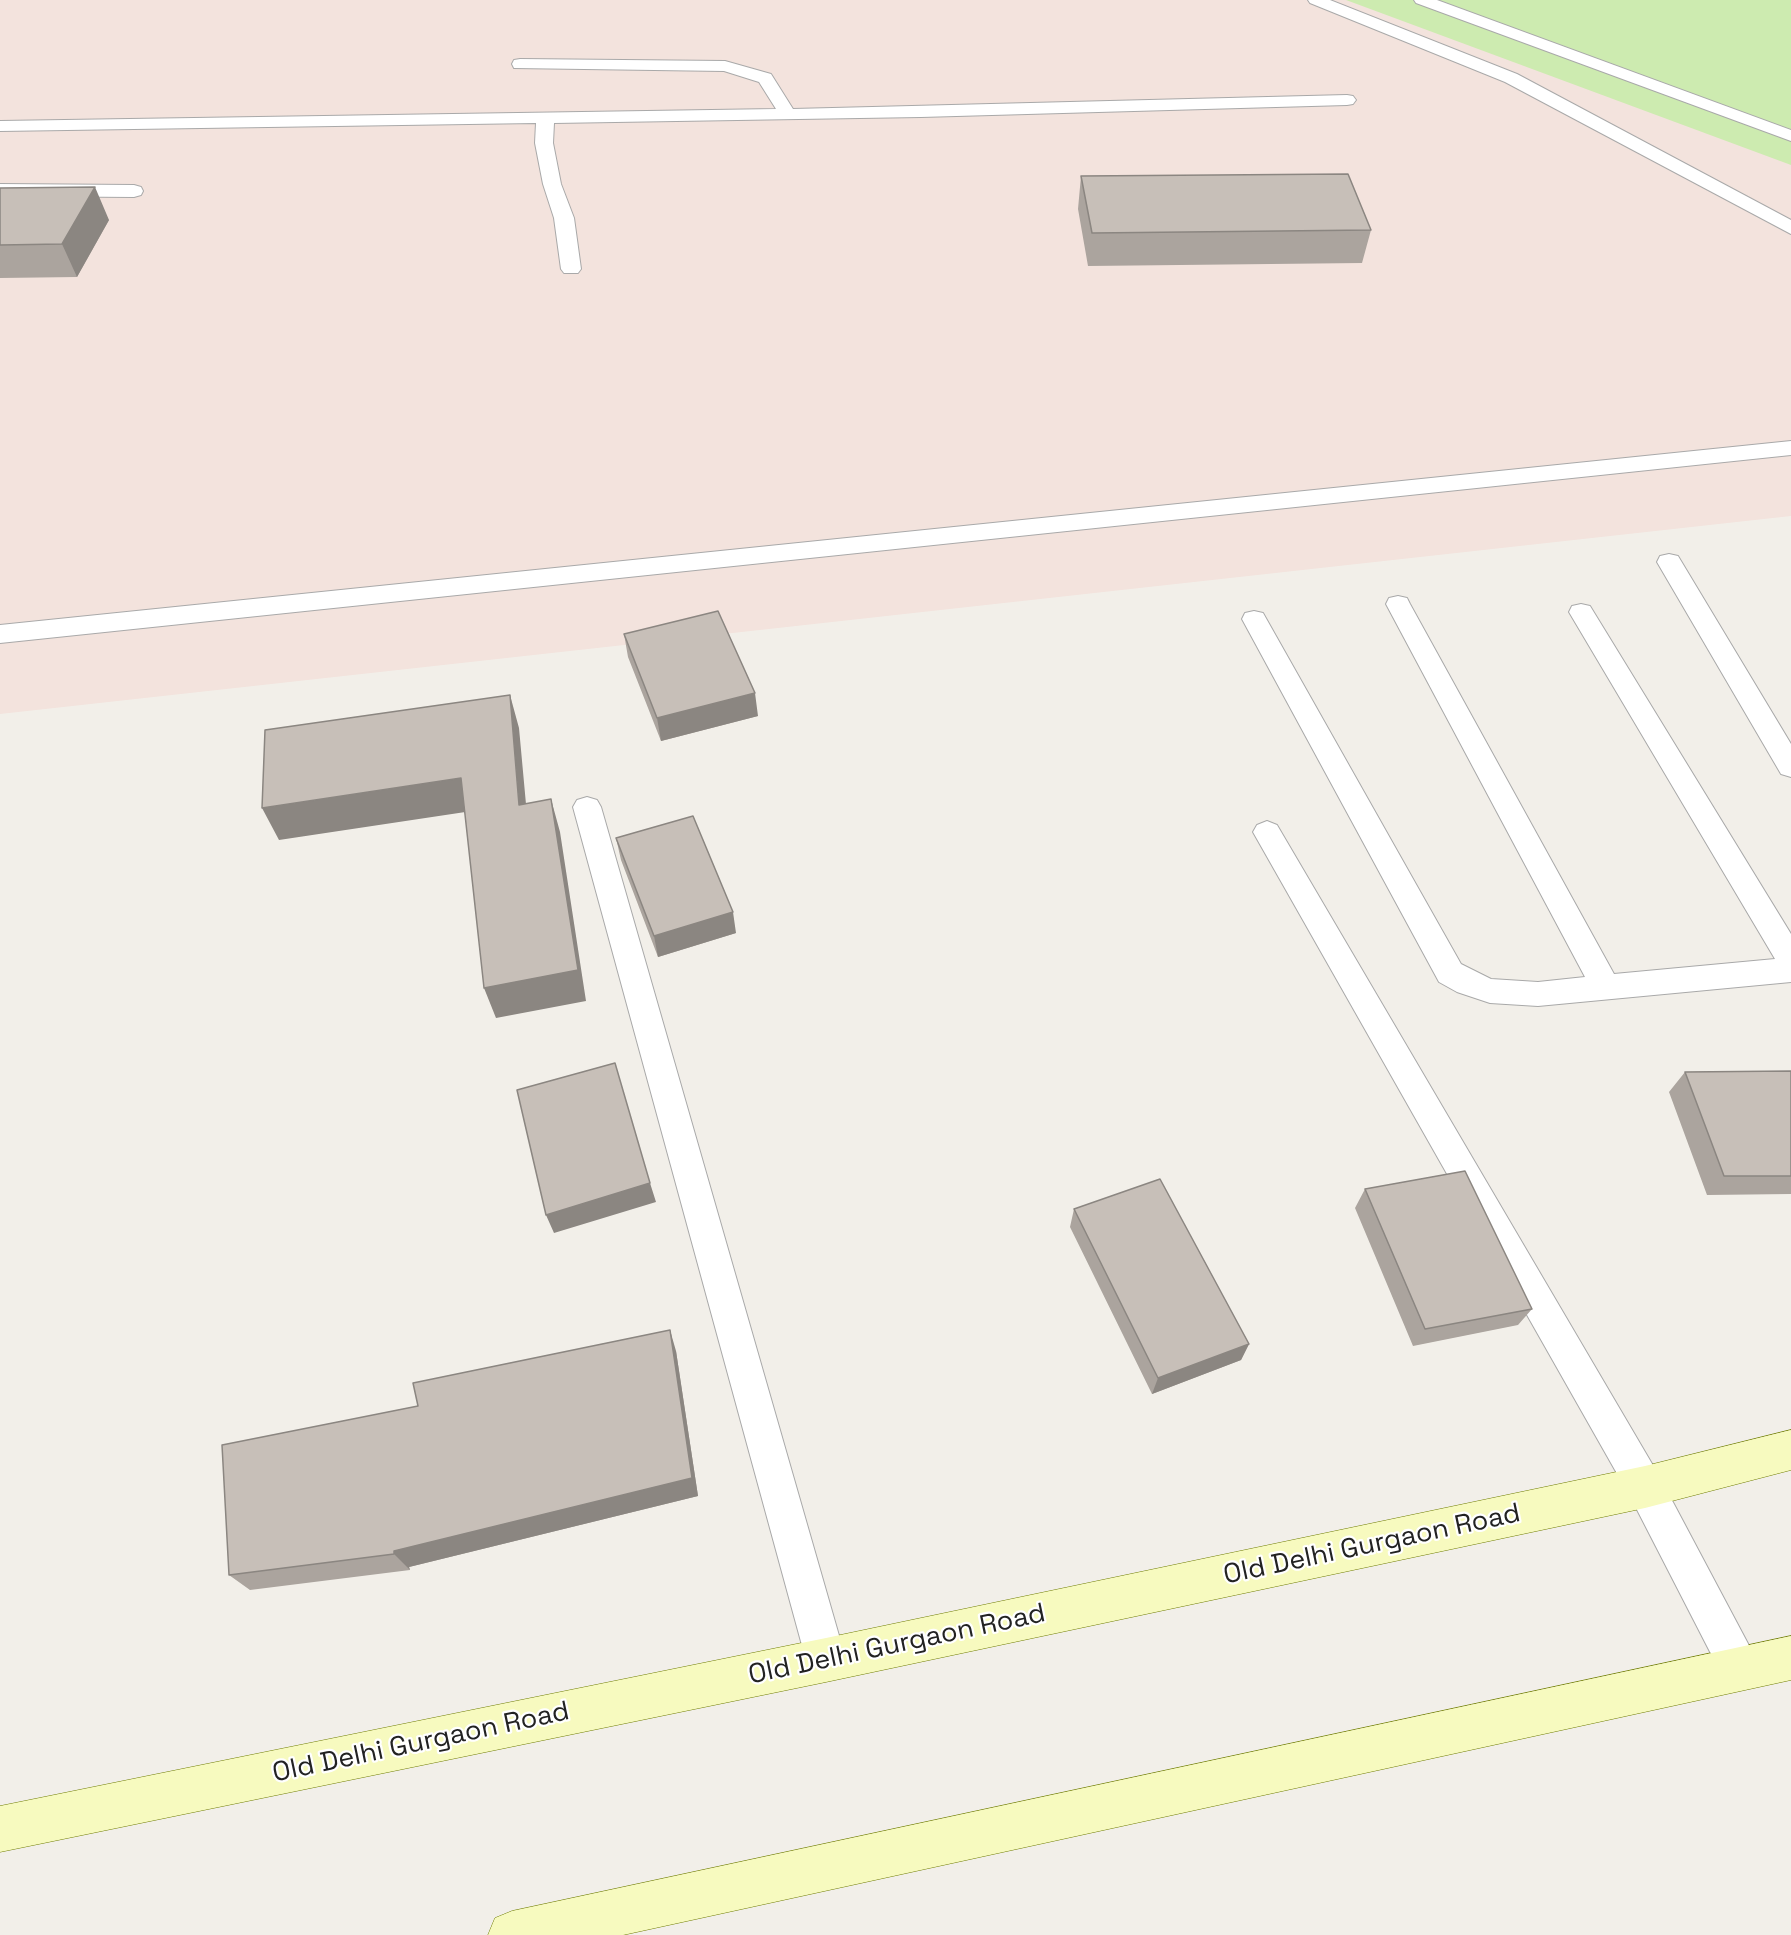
<!DOCTYPE html>
<html>
<head>
<meta charset="utf-8">
<style>
	body { margin:0 }
	canvas { display:block; background:#f2efe9 }
</style>
</head>
<body>
<canvas width="1791" height="1935"></canvas>
<script>
const c = document.querySelector('canvas').getContext('2d');
c.lineJoin = 'round';
function fillPath(path, color) { c.fillStyle = color; c.fill(path, 'evenodd'); }
function trace(path, color, width, dash) { c.strokeStyle = color; c.lineWidth = width; c.lineCap = dash ? 'butt' : 'round'; c.setLineDash(dash || []); c.stroke(path); }
function label(font, color, halo, rows, align = 'center') {
  c.font = font + ' "Space Grotesk",sans-serif'; c.lineWidth = 4.5; c.setLineDash([]); c.textBaseline = 'middle'; c.strokeStyle = halo; c.fillStyle = color; for (const [text, x, y, turn = 0] of rows) {
    c.save(); c.translate(x, y); c.rotate((+turn || 0) * Math.PI / 180); c.textAlign = isNaN(turn) ? turn : align; if (halo) c.strokeText(text, 0, 0); c.fillText(text, 0, 0); c.restore();
  }
}
fillPath(new Path2D(`
	M0 0H1791V516L0 714Z`), '#f3e3dd');
fillPath(new Path2D(`
	M1346 0H1791V165Z`), '#cdebb0');
const lane = new Path2D(`
	M1308 0H1330L1517 74 1791 220V234L1505 82 1310 3Z
	M1414 0H1437L1791 130V141L1416 3Z
	M520 59 725 61 771 74 793 109 1347 95 1353 96 1356 100 1353 104 1347 105 921 117 554 123 553 143 561 184 574 218 581 269 578 273H564L561 269 554 218 543 184 535 143 536 123 0 131V121L776 109 759 82 724 71 514 68 512 64 514 60Z
	M0 184 134 185 141 187 143 191 141 195 134 197 0 196Z
	M1791 441V455L0 643V625Z
	M1669 554 1678 556 1791 744V777L1781 774 1657 562 1660 556Z
	M1398 596 1407 598 1410 604 1614 974 1775 959 1569 612 1572 606 1581 604 1590 606 1791 934V982L1538 1006 1490 1003 1457 992 1439 982 1242 619 1245 613 1254 611 1263 613 1461 964 1491 979 1538 982 1585 977 1386 604 1389 598Z
	M587 797 597 800 601 807 846 1660 840 1674 826 1680 812 1674 806 1660 573 807 577 800Z
	M1267 821 1277 825 1658 1474 1754 1655 1760 1669 1754 1683 1740 1689 1726 1683 1632 1500 1253 832 1257 825Z`);
const secondary = new Path2D(`
	M1791 1430V1470L1645 1508 826 1682 0 1852V1806L826 1638 1645 1466Z
	M1791 1636V1680L623 1935H488L495 1918 512 1911Z`);
trace(lane, '#a9a9a9', 2);
trace(secondary, '#707d05', 1);
fillPath(lane, '#fff');
fillPath(secondary, '#f7fabf');
fillPath(new Path2D(`
	M1081 176 1371 230 1362 263 1088 266 1078 209Z
	M0 188 109 220 77 277 0 278Z
	M624 634 758 716 661 741 628 657Z
	M616 838 736 933 658 957 621 860Z
	M1791 1071V1194L1707 1195 1669 1092 1685 1072Z
	M1365 1189 1532 1309 1518 1325 1413 1346 1355 1208Z
	M1074 1209 1249 1344 1241 1360 1152 1394 1070 1227Z
	M676 1351 698 1496 409 1567 410 1570 250 1590 229 1575 418 1406Z`), '#aba49e');
fillPath(new Path2D(`
	M95 187 109 220 77 277 62 244Z
	M755 693 758 716 661 741 657 718Z
	M510 695 519 728 529 837 519 805Z
	M461 778 472 811 279 840 262 808Z
	M551 799 560 832 586 1001 496 1018 484 988Z
	M733 912 736 933 658 957 654 936Z
	M650 1183 656 1202 554 1233 546 1215Z
	M670 1330 676 1351 698 1496 409 1567 410 1570 394 1554V1551Z
	M1249 1344 1241 1360 1152 1394 1158 1378Z`), '#8b8681');
const building = new Path2D(`
	M1348 174 1371 230 1092 233 1081 176Z
	M95 187 62 244 0 245V188Z
	M718 611 755 693 657 718 624 634Z
	M510 695 519 805 551 799 578 970 484 988 461 778 262 808 265 730Z
	M693 816 733 912 654 936 616 838Z
	M615 1063 650 1183 546 1215 517 1090Z
	M1791 1071V1176H1724L1685 1072Z
	M1465 1171 1532 1309 1425 1329 1365 1189Z
	M1160 1179 1249 1344 1158 1378 1074 1209Z
	M670 1330 692 1478 394 1551V1554L229 1575 222 1445 418 1406 413 1383Z`);
fillPath(building, '#c7bfb8');
trace(building, '#8b8681', 1.5);
label('27px', '#222', '#fff', [
	["Old Delhi Gurgaon Road",1372,1545,-12],
	["Old Delhi Gurgaon Road",897,1645,-12],
	["Old Delhi Gurgaon Road",421,1743,-12]
]);
</script>
</body>
</html>
